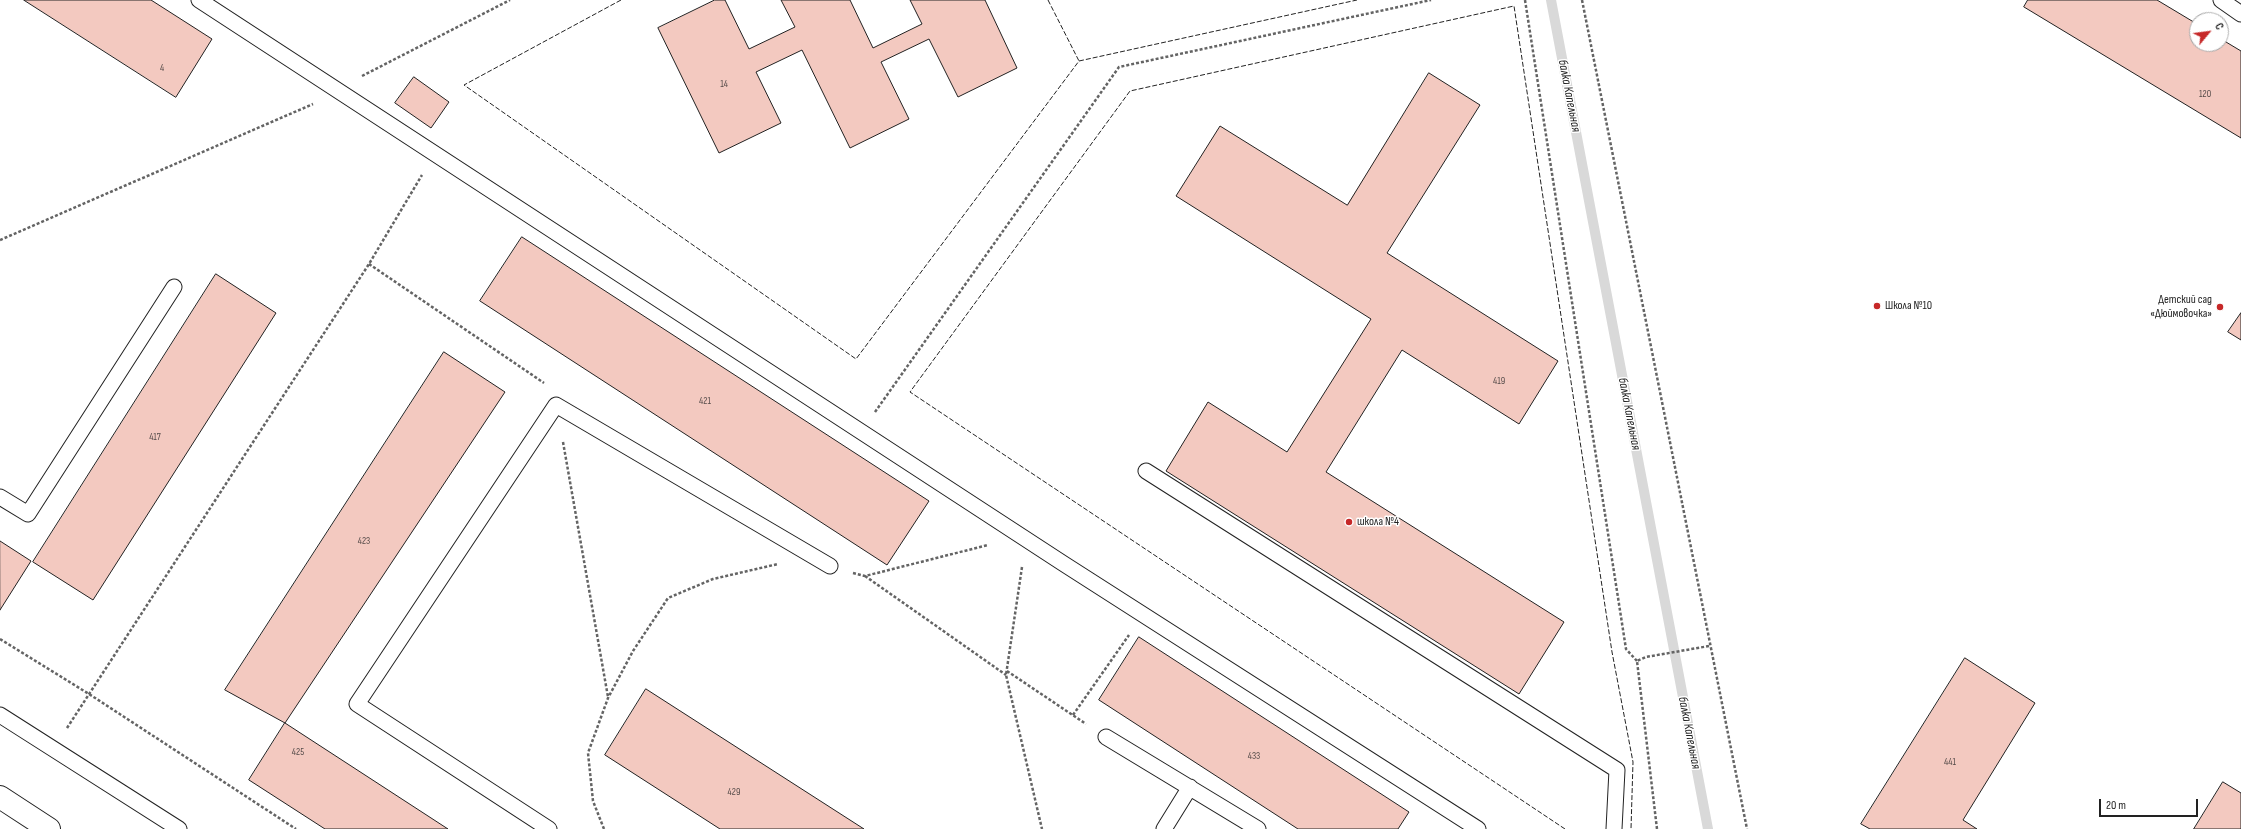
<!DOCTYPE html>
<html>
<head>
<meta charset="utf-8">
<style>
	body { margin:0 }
	#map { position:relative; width:2241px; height:829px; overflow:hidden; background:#fff; font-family:"Sofia Sans Condensed",sans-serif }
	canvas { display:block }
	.north { position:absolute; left:2189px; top:12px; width:40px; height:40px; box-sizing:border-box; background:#fff; border:1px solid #a7a7a7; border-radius:50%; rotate:61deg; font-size:11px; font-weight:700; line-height:16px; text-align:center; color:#222 }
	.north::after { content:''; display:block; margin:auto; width:14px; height:18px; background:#c62828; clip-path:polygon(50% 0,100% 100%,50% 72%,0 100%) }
	.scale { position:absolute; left:2099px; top:799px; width:99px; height:18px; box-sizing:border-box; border:2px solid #222; border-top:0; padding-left:5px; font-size:12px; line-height:14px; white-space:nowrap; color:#222; -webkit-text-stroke:3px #fff; paint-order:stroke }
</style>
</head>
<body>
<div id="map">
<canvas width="2241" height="829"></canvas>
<div class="north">С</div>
<div class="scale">20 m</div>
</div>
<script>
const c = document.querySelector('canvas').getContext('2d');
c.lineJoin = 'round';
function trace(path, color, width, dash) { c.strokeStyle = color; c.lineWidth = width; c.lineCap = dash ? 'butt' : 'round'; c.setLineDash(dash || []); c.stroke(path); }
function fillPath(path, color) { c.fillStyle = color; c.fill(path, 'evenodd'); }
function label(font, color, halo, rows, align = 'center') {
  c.font = font + ' "Sofia Sans Condensed",sans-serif'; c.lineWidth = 3; c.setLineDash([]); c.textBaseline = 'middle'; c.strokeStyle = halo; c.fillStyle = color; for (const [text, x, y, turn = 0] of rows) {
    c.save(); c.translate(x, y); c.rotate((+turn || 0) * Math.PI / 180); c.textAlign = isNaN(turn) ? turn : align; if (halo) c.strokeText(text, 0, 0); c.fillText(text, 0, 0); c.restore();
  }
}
trace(new Path2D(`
	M1551 0 1708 829`), '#d9d9d9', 10);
const building = new Path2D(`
	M24 0H151L212 39 176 97Z
	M715 0H725L749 49 795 27 781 0H850L873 48 922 24 910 0H985L1017 68 958 97 929 39 881 62 909 119 850 148 802 50 756 72 781 123 719 153 658 28Z
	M2028 0H2157L2197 24V44H2221V39L2241 51V138L2024 7Z
	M1429 73 1480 105 1387 253 1558 361 1519 424 1402 350 1326 472 1564 622 1519 694 1166 471 1208 402 1287 452 1371 319 1176 196 1220 126 1347 205Z
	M414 77 449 102 431 128 395 103Z
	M522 237 929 501 887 565 480 301Z
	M216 274 276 313 93 600 33 562Z
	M2241 313V340L2228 332Z
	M444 352 505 392 285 723 225 690Z
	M0 541 31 561 0 610Z
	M1139 637 1409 812 1398 829H1298L1099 700Z
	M1965 658 2035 703 1963 820 1977 829H1870L1861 824Z
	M646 689 864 829H720L605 755Z
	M285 723 448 829H325L249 780Z
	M2223 782 2241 793V829H2194Z`);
fillPath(building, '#f3c9c0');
trace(building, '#222', 1);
const lane = new Path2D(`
	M199 0 1064 564 1478 829
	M2221 0 2241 14
	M1146 471 1617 770 1614 829
	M0 497 28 514 174 287
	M0 715 179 829
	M1106 737 1258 829
	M549 829 357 704 556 405 830 566
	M1164 829 1190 787`);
const secondary = new Path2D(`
	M0 797 49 829`);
trace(lane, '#222', 17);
trace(secondary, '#222', 24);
trace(new Path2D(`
	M1525 0 1626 649 1637 661
	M1582 0 1747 829
	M362 76 510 0
	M0 240 313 104
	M369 264 544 383
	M875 412 1119 67 1431 0
	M563 442 608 697
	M1022 567 1006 675 1042 829
	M853 573 865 576 988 545
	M865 576 1006 675
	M0 639 89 694 296 829
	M1007 671 1086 724
	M1073 715 1129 635
	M67 728 369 264 422 175
	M604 829 593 801 588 753 608 698 633 651 668 598 713 579 778 564
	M1657 829 1637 661 1646 657 1709 646`), '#646464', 2.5, [3, 2]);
trace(lane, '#fff', 15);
trace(secondary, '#fff', 22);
trace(new Path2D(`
	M621 0 464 85 856 359 1079 61 1357 0
	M1048 0 1079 61
	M1565 829 910 392 1130 91 1514 6 1612 652 1633 762 1631 829`), '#222', 1, [5, 2]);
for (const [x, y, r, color] of [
	[1877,306,4,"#c62828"],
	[2220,307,4,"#c62828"],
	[1349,522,4,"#c62828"]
]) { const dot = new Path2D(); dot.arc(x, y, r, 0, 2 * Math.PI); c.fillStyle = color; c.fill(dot); trace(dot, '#fff', 1.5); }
label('10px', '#564c4a', null, [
	["4",162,68],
	["14",724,84],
	["120",2205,94],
	["419",1499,381],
	["421",705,401],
	["417",155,437],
	["423",364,541],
	["425",298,752],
	["433",1254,756],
	["441",1950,762],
	["429",734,792]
]);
label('12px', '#222', '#fff', [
	["Детский сад",2212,300,"right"],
	["«Дюймовочка»",2212,314,"right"],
	["Школа №10",1885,306],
	["школа №4",1357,522]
], 'left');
label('italic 13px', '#222', '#fff', [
	["балка Капельная",1569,96,79],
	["балка Капельная",1629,414,79],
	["балка Капельная",1689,733,79]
]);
</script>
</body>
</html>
